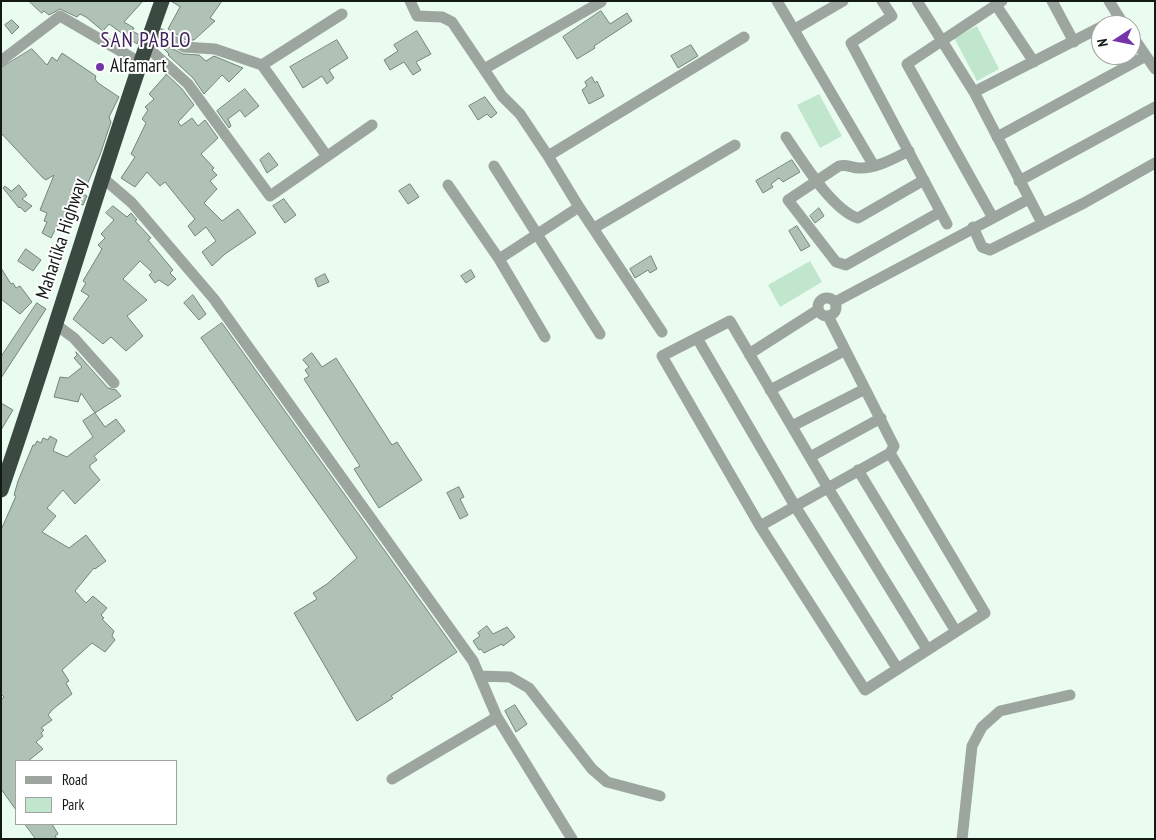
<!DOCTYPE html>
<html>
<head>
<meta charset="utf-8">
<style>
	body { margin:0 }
	#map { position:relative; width:1156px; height:840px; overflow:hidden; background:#e9fcef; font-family:"PT Sans Narrow",sans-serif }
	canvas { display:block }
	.frame { position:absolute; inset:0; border:2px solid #131915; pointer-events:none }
	.legend { position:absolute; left:15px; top:760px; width:162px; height:65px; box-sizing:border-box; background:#fff; border:1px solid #a1a3a1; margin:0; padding:6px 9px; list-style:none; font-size:15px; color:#131915 }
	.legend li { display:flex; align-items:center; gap:10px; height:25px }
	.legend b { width:25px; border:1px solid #a1a3a1 }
	.north { position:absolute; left:1091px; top:15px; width:50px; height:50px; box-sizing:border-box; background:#fff; border:1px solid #a1a3a1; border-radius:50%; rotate:259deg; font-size:14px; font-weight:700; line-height:20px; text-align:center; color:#131915 }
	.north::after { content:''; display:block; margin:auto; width:18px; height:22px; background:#7535a9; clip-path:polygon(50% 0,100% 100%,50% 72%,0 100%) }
</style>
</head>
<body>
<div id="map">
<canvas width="1156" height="840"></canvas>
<div class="frame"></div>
<ul class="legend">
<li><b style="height:6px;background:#9da59f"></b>Road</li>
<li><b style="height:14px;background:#c0e7cd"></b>Park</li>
</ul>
<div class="north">N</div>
</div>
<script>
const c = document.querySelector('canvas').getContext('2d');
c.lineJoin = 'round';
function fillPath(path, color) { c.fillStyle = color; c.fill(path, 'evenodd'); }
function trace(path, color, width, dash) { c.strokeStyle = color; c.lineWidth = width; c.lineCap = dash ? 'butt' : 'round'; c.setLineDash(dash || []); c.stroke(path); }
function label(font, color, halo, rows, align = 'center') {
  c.font = font + ' "PT Sans Narrow",sans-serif'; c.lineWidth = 4; c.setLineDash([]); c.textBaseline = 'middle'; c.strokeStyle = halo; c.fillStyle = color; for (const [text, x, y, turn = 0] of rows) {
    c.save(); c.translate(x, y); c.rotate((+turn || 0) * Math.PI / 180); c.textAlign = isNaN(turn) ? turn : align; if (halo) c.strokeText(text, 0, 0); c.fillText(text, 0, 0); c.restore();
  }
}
fillPath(new Path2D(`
	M977 26 999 69 977 81 954 38Z
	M819 94 842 136 820 148 797 105Z
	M810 261 822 282 780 307 768 285Z`), '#c0e7cd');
const building = new Path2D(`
	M29 1H143L124 22 134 28 132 31 140 35 137 44 109 24 103 31 86 17 80 14 77 17 60 9 49 15 44 11 42 13Z
	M171 1H222L210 18 215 21 194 40H186L168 29 180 7Z
	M601 11 610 24 627 13 632 21 594 46 595 48 577 59 563 37Z
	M12 20 19 27 12 34 5 25Z
	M417 31 431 54 416 62 421 70 413 75 404 62 390 70 384 60 398 51 394 45Z
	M337 40 348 58 329 70 334 78 327 84 322 76 303 88 290 67Z
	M691 45 698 56 678 68 671 56Z
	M167 46 183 54 199 55 206 61 214 56 243 68 229 82 222 75 204 94 193 78 168 55 169 54 164 49Z
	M32 49 47 65 52 57 57 61 62 53 96 76 95 79 98 83 119 97 109 117 111 122 100 155 83 194 87 196 83 205 73 201 66 220 61 218 51 238 42 233 47 222 44 221 47 213 40 210 54 175 46 180 43 178 1 133V68Z
	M163 71 182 89 194 105 178 122 181 126 192 118 198 126 205 120 218 138 201 154 214 168 212 170 217 175 210 181 217 189 204 203 222 221 238 209 256 233 225 254 212 266 202 252 216 241 206 227 195 236 188 226 195 219 165 182 160 186 147 172 135 187 121 178 135 157 131 154 146 123 142 119 148 110 145 107 154 99 149 94 166 75Z
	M592 77 595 83 597 81 604 96 589 104 582 90 587 86 585 82Z
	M245 89 259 106 245 117 240 110 228 119 231 126 229 128 217 111Z
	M485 97 497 113 491 118 487 114 478 120 469 106Z
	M269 153 278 165 267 173 260 160Z
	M792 160 800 172 783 182 779 178 771 184 773 187 763 193 756 181Z
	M410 184 419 197 408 204 399 191Z
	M19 185 27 195 22 199 32 206 25 212 20 207 19 208 3 188 5 186 11 191Z
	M284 199 296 215 285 223 273 206Z
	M113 206 127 217 131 213 137 220 135 221 151 238 148 240 173 270 170 273 176 279 168 286 159 280 155 283 149 275 152 272 140 261 123 279 147 300 127 316 143 336 126 351 111 337 103 344 73 319 89 296 81 291 86 283 83 281 102 249 98 245 105 238 101 234 114 220 106 213Z
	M819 208 824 216 815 223 810 216Z
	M797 226 810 246 801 251 789 231Z
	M26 249 41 260 33 271 18 261Z
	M651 256 657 269 650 273 648 270 635 278 630 269Z
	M1 268 11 284 13 283 16 288 20 286 32 302 20 314 1 299Z
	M471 270 475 277 466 283 461 276Z
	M325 274 329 282 318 287 315 279Z
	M193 295 206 314 199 320 184 303Z
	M37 303 46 309 1 378V357Z
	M222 323 457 652 391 696 393 698 357 721 294 613 317 599 313 593 327 584 357 558 201 338Z
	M76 352 108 388 116 390 121 396 95 413 81 393 78 402 54 397 60 377 68 378 82 367 74 358 77 355Z
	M312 353 322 367 336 358 392 445 397 442 422 480 379 508 354 469 360 466 304 379 309 376 305 370 309 367 303 360Z
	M1 403 13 410 1 430Z
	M95 413 105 427 116 419 125 431 94 456 97 460 90 465V468L100 480 75 504 63 490 47 508 56 516 42 532 69 548 86 535 106 561 95 569 94 568 75 591 86 603 93 596 107 608 101 615 104 618 102 619 114 631 112 636 115 640 105 652 92 643 62 670 69 681 66 683 72 694 53 709 48 715 52 720 41 728 44 730 41 733 43 736 36 742 43 749 28 761H16V810L1 789V700L4 697 1 694V530L16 496 14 495 18 481 33 445H35L37 441 41 443 43 438 48 440 50 436 57 440 53 451 67 457 93 437 83 421Z
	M459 487 464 497 460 499 468 515 460 519 447 493Z
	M487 626 493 634 507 627 515 637 503 646 502 644 484 653 481 649 479 650 473 641 480 636 478 633Z
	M515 705 527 724 516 732 505 711Z
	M25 824H52L58 834 55 836 57 839H36Z`);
fillPath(building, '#b0c2b6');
trace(building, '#74857a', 1);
trace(new Path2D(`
	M410 1 417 16 442 17 452 22 502 96 520 114 548 156 579 207 662 332
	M777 1 874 166
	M882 1 892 16 851 43 947 224
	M917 1 974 92 1042 223
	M1052 1 1074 42
	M1109 1 1124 25
	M996 5 1034 62
	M152 29 184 47 215 49 262 65 326 155
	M795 29 843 1
	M1131 34 1155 69
	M146 46 188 84 270 196 372 125
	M1 61 60 16 141 63
	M262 65 342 14
	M484 69 601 2
	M974 92 1101 27
	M786 137C801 159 832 210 858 218L924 180
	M997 137 1146 56
	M909 151C894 158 876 169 859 168 851 168 848 164 839 166L788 200 836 262 846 265 940 212
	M548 156 744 37
	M494 166 600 334
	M103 178 132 203 214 299 473 661 497 717 392 779
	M1019 181 1155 107
	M448 185 499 259 545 337
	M993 218 907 64 1002 1
	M973 227 982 247 990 250 1084 203 1155 163
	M594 228 735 145
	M499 259 579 207
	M818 307a9 9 0 1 1 18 0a9 9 0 1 1-18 0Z
	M835 302 1029 199
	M55 324 74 338 114 383
	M697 338 795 506 897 668
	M749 354 818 310
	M770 390 844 351
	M792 426 865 389
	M890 453 985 613 865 690 760 526 662 356 730 321 828 488 927 649
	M810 457 881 418
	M858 470 955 630
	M760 526 890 453 894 446 828 316
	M480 676 510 677 529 688 592 769 607 782 660 796
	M497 717 572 839
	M962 839 972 746 982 727 1000 711 1070 695`), '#9da59f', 11);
trace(new Path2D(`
	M1 490C57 328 104 163 162 1`), '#3b4a40', 15);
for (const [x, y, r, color] of [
	[100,67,5,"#7535a9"]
]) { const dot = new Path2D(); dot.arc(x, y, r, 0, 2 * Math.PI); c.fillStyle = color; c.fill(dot); trace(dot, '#fff', 2); }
label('19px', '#131915', '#fff', [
	["Alfamart",110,67]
], 'left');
label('19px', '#131915', '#fff', [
	["Maharlika Highway",62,239,-72]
]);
c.letterSpacing = '1px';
label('21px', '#40225b', '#fff', [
	["SAN PABLO",146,41]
]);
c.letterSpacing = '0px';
</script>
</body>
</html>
